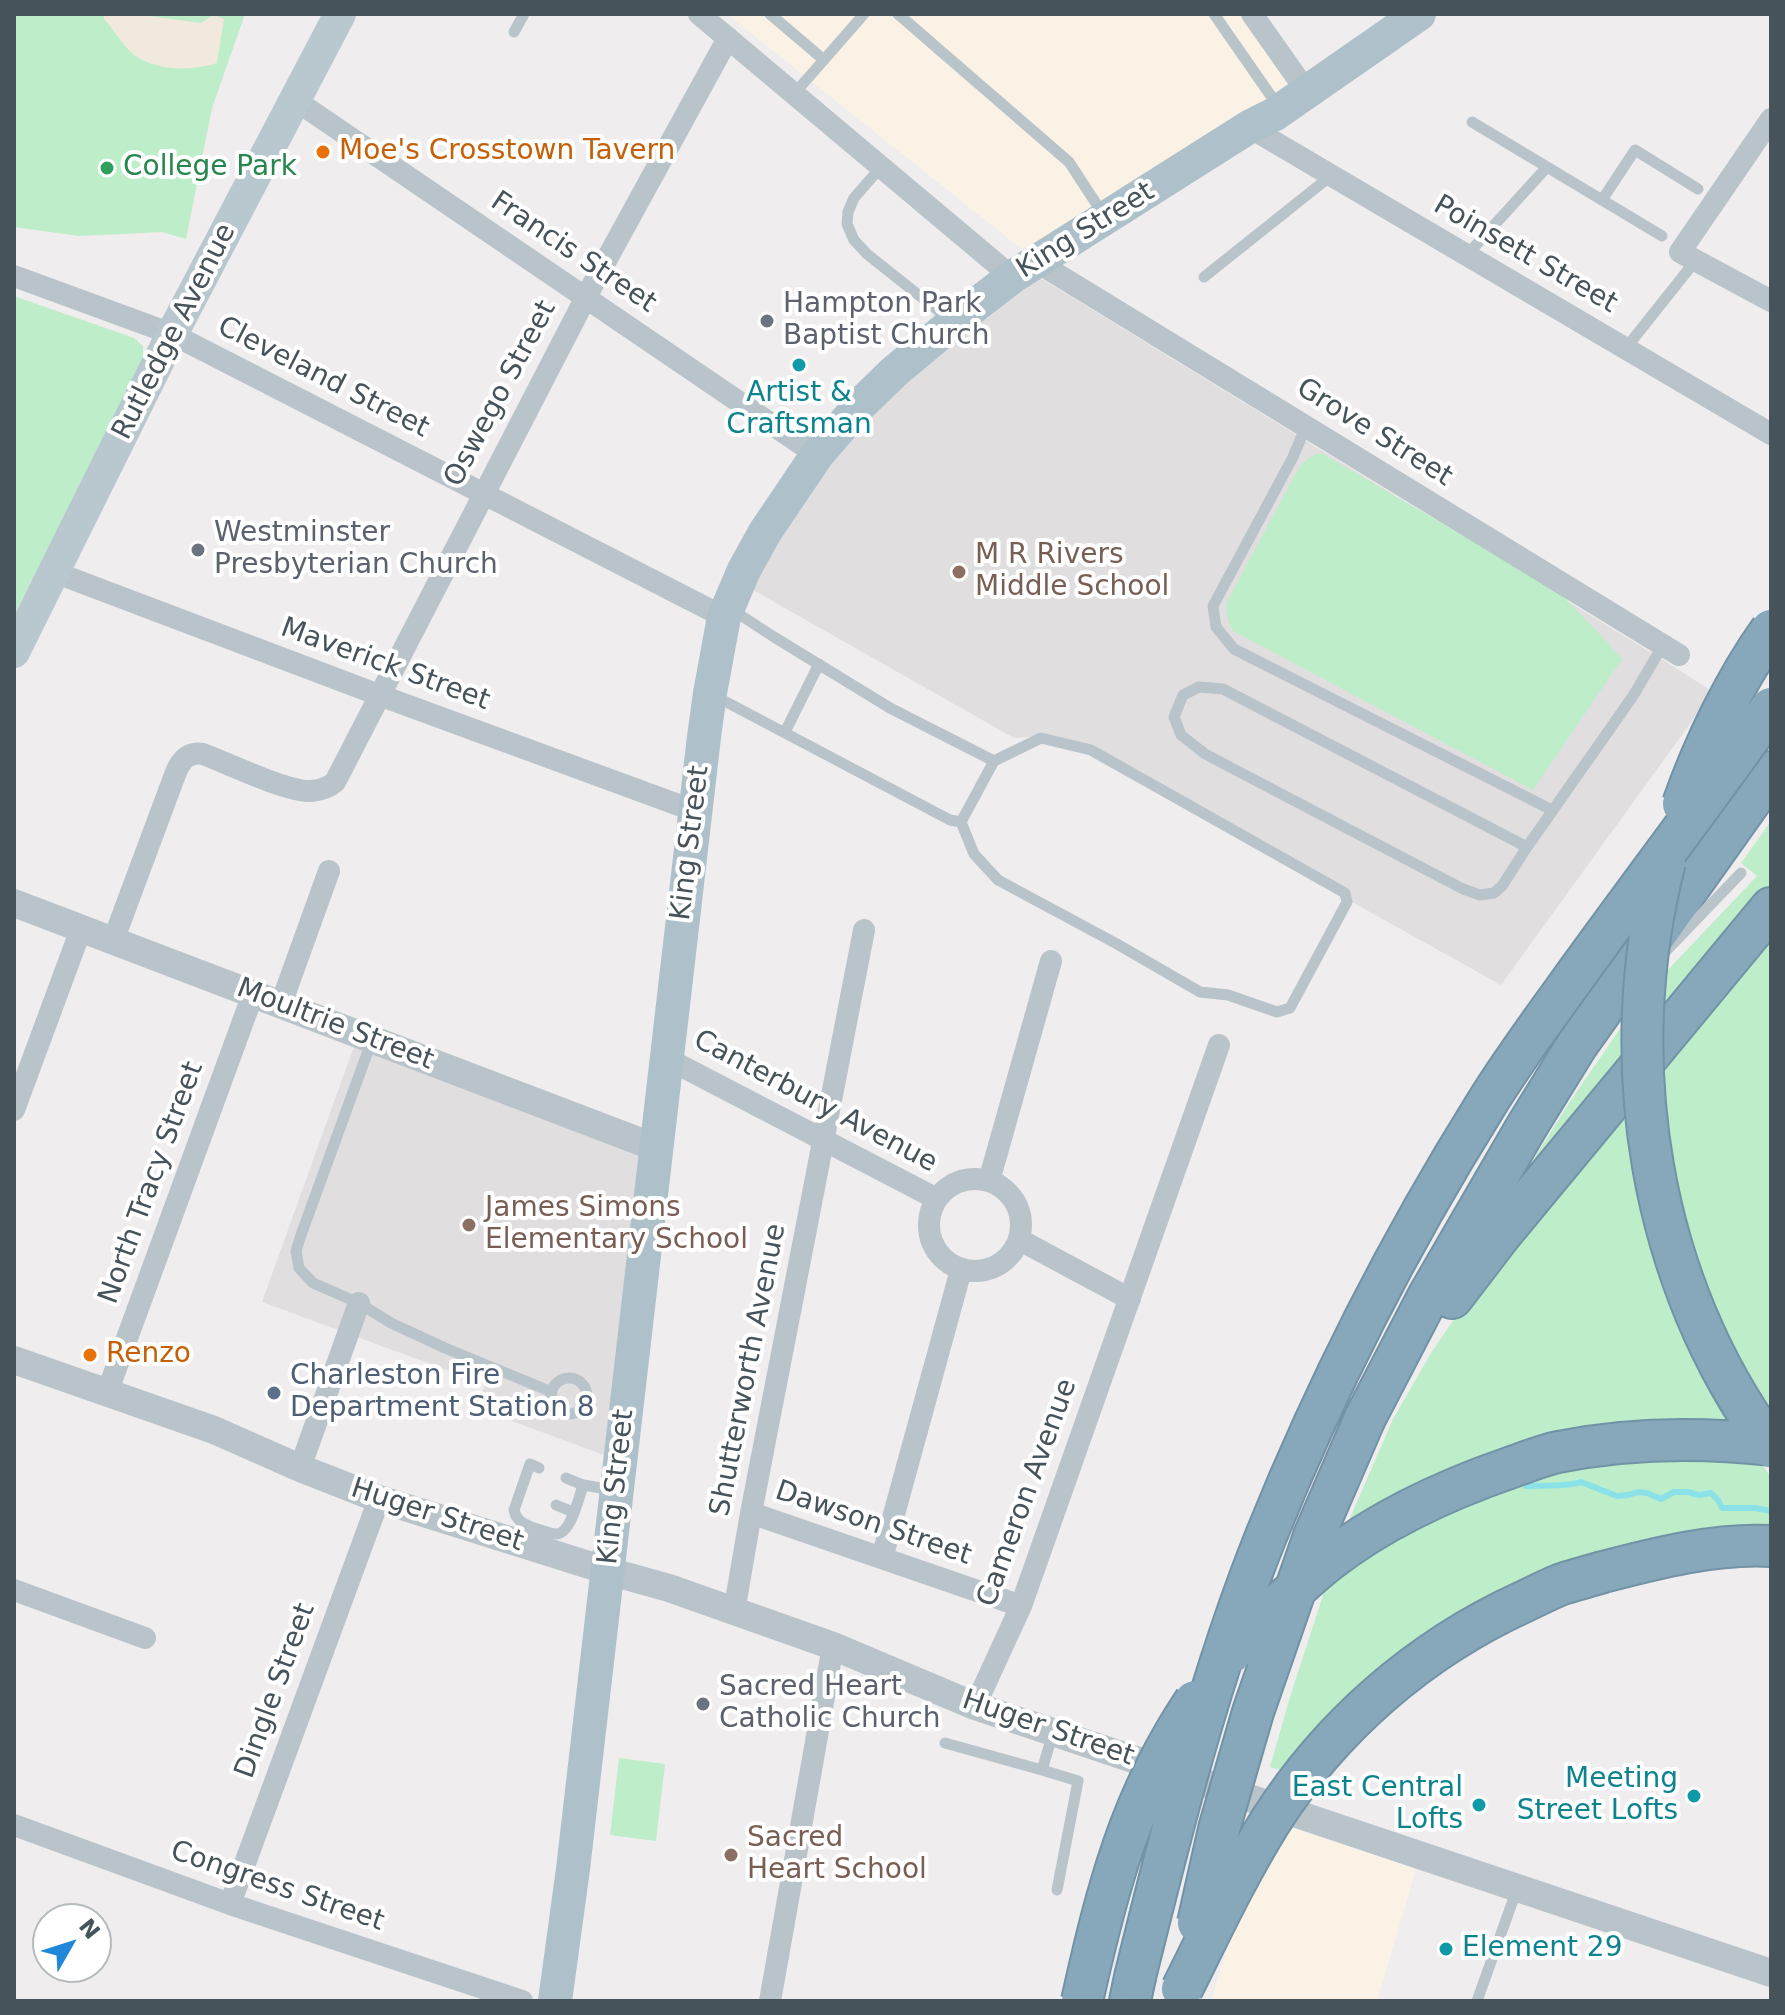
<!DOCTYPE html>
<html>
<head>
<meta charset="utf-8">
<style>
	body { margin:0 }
	#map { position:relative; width:1785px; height:2015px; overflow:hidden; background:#f0edee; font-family:"DejaVu Sans",sans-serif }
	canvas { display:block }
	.frame { position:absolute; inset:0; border:16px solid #46535a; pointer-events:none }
	.north { position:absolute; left:32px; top:1903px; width:80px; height:80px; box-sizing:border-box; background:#fff; border:2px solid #b5babd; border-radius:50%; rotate:51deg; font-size:22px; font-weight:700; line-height:32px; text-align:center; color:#46535a }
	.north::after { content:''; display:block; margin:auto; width:28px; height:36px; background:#2088d8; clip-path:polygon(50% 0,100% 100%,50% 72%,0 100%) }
</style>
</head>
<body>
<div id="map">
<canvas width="1785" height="2015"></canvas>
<div class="frame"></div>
<div class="north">N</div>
</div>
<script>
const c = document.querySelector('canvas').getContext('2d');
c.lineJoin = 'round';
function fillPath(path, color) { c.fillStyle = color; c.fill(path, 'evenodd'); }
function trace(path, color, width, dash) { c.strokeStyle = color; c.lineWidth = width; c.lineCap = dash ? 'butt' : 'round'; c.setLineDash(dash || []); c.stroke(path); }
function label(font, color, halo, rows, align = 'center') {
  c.font = font + ' "DejaVu Sans",sans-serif'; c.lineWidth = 8; c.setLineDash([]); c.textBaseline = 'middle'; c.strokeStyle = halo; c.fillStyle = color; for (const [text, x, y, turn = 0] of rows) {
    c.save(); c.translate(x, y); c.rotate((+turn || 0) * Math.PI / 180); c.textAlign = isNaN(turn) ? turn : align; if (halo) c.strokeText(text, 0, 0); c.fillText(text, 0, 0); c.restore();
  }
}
fillPath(new Path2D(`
	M727 14H1240L1288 84 1253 108 1026 249 1019 247Z
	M1288 1826 1416 1869 1377 2001H1211L1229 1943 1239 1918Z`), '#fbf2e6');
fillPath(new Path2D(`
	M1039 277 1665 661 1713 692 1501 985 1052 735 1014 738 746 586 819 471 896 388Z
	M357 1038 657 1148 620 1461 477 1408 485 1384 262 1302Z`), '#e1dedf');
fillPath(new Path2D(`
	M14 14H245L212 108 186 239 162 232 79 236 14 227Z
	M14 296 134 338 143 346V362L14 615Z
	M1321 453 1557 590 1596 630 1622 659 1533 790 1233 631C1227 621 1226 613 1227 602L1297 471C1304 462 1309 455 1321 453Z
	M1771 821V886L1660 1020 1662 976 1757 876 1741 863Z
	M1771 931V1416L1735 1354 1705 1288 1676 1194 1660 1064Z
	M1624 1023V1063L1518 1184 1571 1100Z
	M1627 1103 1734 1423 1711 1420 1667 1421 1347 1525 1393 1419 1431 1353 1469 1297Z
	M1643 1459 1759 1461 1771 1477V1529L1634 1544 1279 1774 1280 1770 1270 1767 1290 1697 1326 1586 1346 1570 1413 1528 1502 1489 1559 1472Z
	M619 1758 665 1764 656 1841 610 1835Z`), '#bdedc9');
fillPath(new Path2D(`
	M103 14H147L149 16 201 23 213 15 224 19 217 63C193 71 159 71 137 57 126 50 113 29 104 19Z`), '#f1e9de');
trace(new Path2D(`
	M1526 1486C1541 1485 1569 1487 1581 1482L1617 1496 1628 1495 1638 1492 1647 1493 1661 1499 1674 1492H1688L1699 1495 1711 1493 1718 1500 1722 1508H1755L1771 1511`), '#8be1e8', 6);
const motorway = new Path2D(`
	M1452 1298 1501 1234 1771 908
	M1365 1418 1429 1295 1527 1126 1577 1045 1771 772
	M1603 1572C1657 1558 1715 1543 1771 1546
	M1130 2001 1135 1977`);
trace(motorway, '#7292a6', 44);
trace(new Path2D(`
	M770 14 824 60
	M898 14 1069 162 1103 214
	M1214 14 1280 109
	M514 32 524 14
	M794 94 864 14
	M1472 122 1547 167
	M881 167 854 198 848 212 847 224 854 240 867 254 950 320
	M1602 200 1662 236
	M1467 255 1547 167 1602 200 1635 150 1698 189
	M1204 277 1332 175
	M1626 348 1696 260
	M1306 426 1293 457 1213 606 1216 627 1234 649 1552 810
	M731 609 774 637 890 708 994 761
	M713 695 950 820 961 822 994 761 1041 738 1091 750 1345 893 1347 902 1290 1008 1277 1012 1228 995 1200 992 1117 944 998 880 974 854 961 822
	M785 732 819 664
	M1527 847 1223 689 1199 687 1183 695 1174 717 1181 735 1205 754 1463 889 1480 895 1494 893 1502 886 1527 847 1633 696 1663 645
	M1665 952 1741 873
	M372 1040 301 1235 296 1251 299 1268 313 1283 359 1303 391 1323 445 1348 552 1392
	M551 1396a18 18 0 1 1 36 0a18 18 0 1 1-36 0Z
	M539 1468 530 1464 514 1510C516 1520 522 1523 531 1527 539 1529 549 1534 556 1534 571 1534 579 1497 583 1485L613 1490
	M566 1478 583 1485
	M556 1505 573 1512
	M945 1743 1042 1770 1053 1733
	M1042 1770 1078 1781 1057 1890
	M1477 2001 1517 1889`), '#b9c4ca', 11);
trace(new Path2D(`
	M699 14 1012 277
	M1252 14 1307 92
	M295 100 817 455
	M1771 119 1680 252 1771 301
	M1249 127 1771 434
	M1037 262 1679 655
	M14 276 172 334 724 617
	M54 572 379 695 695 811
	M113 941 176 772C181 760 189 751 203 754 227 763 289 793 312 791 321 790 328 788 335 782L586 297 728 38
	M281 1004 329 871
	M666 1058 937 1199
	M14 1110 81 929
	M929 1225a46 46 0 1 1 92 0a46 46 0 1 1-92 0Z
	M989 1181 1051 961
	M1020 1240 1130 1299
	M107 1393 253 994
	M300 1468 359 1303
	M751 1513 1021 1606
	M882 1558 961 1270
	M14 1590 145 1638
	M734 1612 751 1513 864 930
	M975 1706 1021 1606 1219 1045
	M14 1825 230 1904 522 2001
	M230 1904 379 1499
	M770 2001 833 1646`), '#b9c4ca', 22);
trace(new Path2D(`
	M14 903 657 1148
	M14 1360 214 1430 300 1468 379 1499 608 1571 669 1588 833 1646 975 1706 1771 1973`), '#b9c4ca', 28);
trace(new Path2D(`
	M14 652 172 334 340 14`), '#b9c7cf', 32);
trace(new Path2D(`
	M555 2001 573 1869 704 737 710 693 724 617 744 570 765 532 817 455 860 405 894 372 955 321 1012 277 1249 127 1275 114 1419 14`), '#aec1cb', 34);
trace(motorway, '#87a7bb', 40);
const motorwayBridge = new Path2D(`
	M1683 804C1703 747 1735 680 1771 630
	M1665 862C1614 1059 1649 1282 1771 1447
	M1231 1653C1243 1637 1259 1624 1273 1610 1291 1593 1309 1576 1328 1561 1382 1519 1448 1489 1512 1467 1527 1462 1543 1455 1558 1452 1629 1438 1700 1437 1771 1445
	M1198 1923 1219 1829 1253 1712 1314 1536 1365 1418
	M1135 1977C1172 1828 1209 1678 1266 1536 1326 1387 1400 1242 1485 1106 1510 1065 1539 1026 1567 987 1634 894 1704 802 1771 708
	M1182 1989C1210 1933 1237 1875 1270 1822 1331 1726 1420 1649 1523 1602 1536 1596 1549 1589 1562 1584 1575 1580 1589 1576 1603 1572
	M1082 2001C1107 1889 1130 1798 1195 1701`);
trace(motorwayBridge, '#7292a6', 44, []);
trace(motorwayBridge, '#87a7bb', 40);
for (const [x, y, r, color] of [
	[323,152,8,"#e8710a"],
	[107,168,8,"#2e9e5b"],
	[767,321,8,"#6b7280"],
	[799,365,8,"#0f9aa8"],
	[198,550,8,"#6b7280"],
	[959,572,8,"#8d6e63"],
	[469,1225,8,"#8d6e63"],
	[90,1355,8,"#e8710a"],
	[274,1393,8,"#5c6f8a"],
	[703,1704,8,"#6b7280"],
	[1694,1796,8,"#0f9aa8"],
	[1479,1805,8,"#0f9aa8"],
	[731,1855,8,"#8d6e63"],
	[1446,1949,8,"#0f9aa8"]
]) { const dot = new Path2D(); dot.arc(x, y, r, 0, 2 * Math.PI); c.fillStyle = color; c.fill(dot); trace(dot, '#fff', 3); }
label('28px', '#c56008', '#fff', [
	["Moe's Crosstown Tavern",339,152],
	["Renzo",106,1355]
], 'left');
label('28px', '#27864d', '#fff', [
	["College Park",123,168]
], 'left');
label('28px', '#46535a', '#fff', [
	["King Street",1086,231,-32],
	["Francis Street",573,253,34],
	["Poinsett Street",1525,255,30],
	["Rutledge Avenue",175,332,-63],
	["Cleveland Street",323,378,27],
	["Oswego Street",501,394,-62],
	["Grove Street",1374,433,32],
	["Maverick Street",385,665,20],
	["King Street",691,843,-83],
	["Moultrie Street",335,1025,21],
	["Canterbury Avenue",815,1102,28],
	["North Tracy Street",152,1183,-70],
	["Shutterworth Avenue",749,1370,-79],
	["King Street",617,1487,-84],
	["Cameron Avenue",1028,1493,-70],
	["Huger Street",437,1516,18],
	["Dawson Street",873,1524,19],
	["Dingle Street",276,1691,-70],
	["Huger Street",1048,1729,19],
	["Congress Street",277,1887,19]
]);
label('28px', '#5b616d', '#fff', [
	["Hampton Park",783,305],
	["Baptist Church",783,337],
	["Westminster",214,534],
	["Presbyterian Church",214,566],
	["Sacred Heart",719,1688],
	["Catholic Church",719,1720]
], 'left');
label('28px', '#0d838f', '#fff', [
	["Artist &",799,394,"center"],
	["Craftsman",799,426,"center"],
	["Meeting",1678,1780],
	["Street Lofts",1678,1812],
	["East Central",1463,1789],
	["Lofts",1463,1821],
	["Element 29",1462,1949,"left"]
], 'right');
label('28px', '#785e54', '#fff', [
	["M R Rivers",975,556],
	["Middle School",975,588],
	["James Simons",485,1209],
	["Elementary School",485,1241],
	["Sacred",747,1839],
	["Heart School",747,1871]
], 'left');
label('28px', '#4e5e75', '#fff', [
	["Charleston Fire",290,1377],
	["Department Station 8",290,1409]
], 'left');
</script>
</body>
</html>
